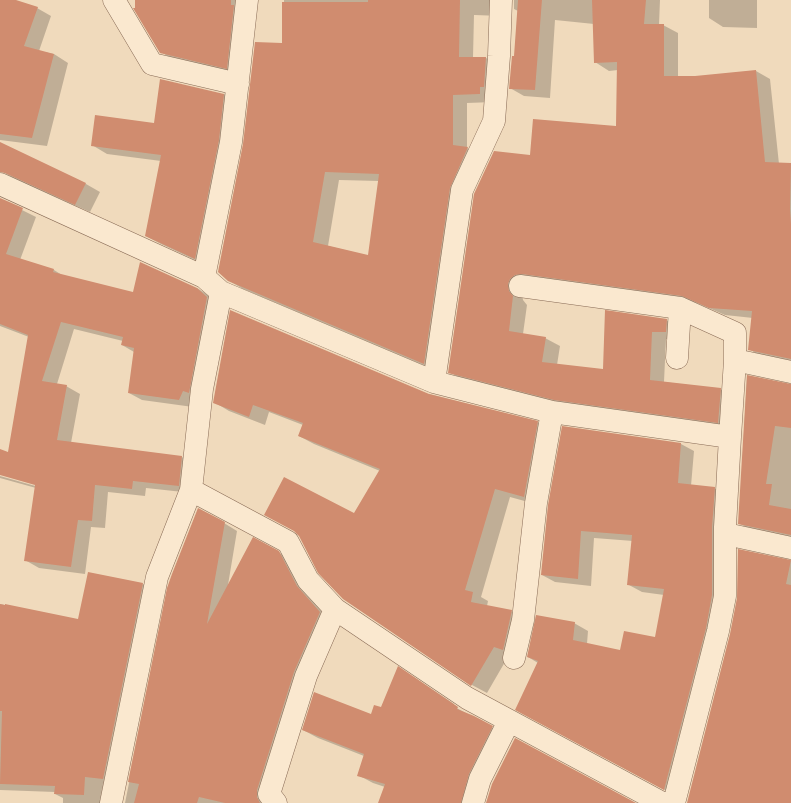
<!DOCTYPE html>
<html>
<head>
<meta charset="utf-8">
<style>
	body { margin:0 }
	canvas { display:block; background:#f0dabc }
</style>
</head>
<body>
<canvas width="791" height="803"></canvas>
<script>
const c = document.querySelector('canvas').getContext('2d');
c.lineJoin = 'round';
function fillPath(path, color) { c.fillStyle = color; c.fill(path, 'evenodd'); }
function trace(path, color, width, dash) { c.strokeStyle = color; c.lineWidth = width; c.lineCap = dash ? 'butt' : 'round'; c.setLineDash(dash || []); c.stroke(path); }
fillPath(new Path2D(`
	M0 0H13L37 8 51 16 39 51 54 54 68 63 47 146 0 140Z
	M136 0H252L244 78 179 63 161 52Z
	M284 0H506L502 16 474 15 473 58H486L500 66 494 102 467 103V148L482 156 464 197 438 372 243 289 228 280 283 44ZM339 180 379 181 369 256 328 246Z
	M514 0H660L659 25H663L678 33V77H695L756 71 770 79 779 164H791V364L763 358 749 349 753 318 725 315 697 303 536 281 522 293 523 300 527 305 523 334 545 338 560 346 557 365 604 370 666 320 681 328 680 340 666 339 664 382 720 389 735 397 733 430 570 407 464 380 449 372 531 157 617 127 618 70 609 71 595 62 594 24 555 20 550 98 524 96 510 88 515 57 518 11 514 9Z
	M709 0H757V28L723 27 709 18Z
	M224 94 238 103 210 267 161 244 146 236 161 161 107 154 92 145 155 124Z
	M0 143 86 184 100 192 90 212 17 180 3 172 0 168Z
	M0 199 36 217 20 260 54 270 62 275 134 293 197 288 211 297 193 407 142 400 129 393 134 352 122 345 123 341 74 329 57 384 66 386 80 394 71 443 182 457 195 465 192 493 146 488 145 496 108 492 105 528 91 527 85 574 39 568 25 560 36 488 0 478V476L39 487 40 485 0 474V450L9 453 29 337 0 326Z
	M747 376 791 385V540L753 532 739 523Z
	M429 394 537 422 552 431 539 505 510 497 481 597 488 601 487 606 511 611 526 620 509 655 487 693 472 685 296 532 354 515 380 471 314 444 299 436 303 425 269 412 265 425 229 411 214 402Z
	M563 427 681 444 694 451 691 486 714 488 728 496 726 535 678 797 529 717 538 663 528 657 574 623 588 631 587 644 621 652 656 638 664 595 642 592 629 585 633 541 594 538 591 586 555 582 542 575Z
	M224 523 237 531 228 585 278 552 292 560 333 620 269 803H125L168 588Z
	M789 561H791V803H688Z
	M143 584 156 592 113 803H63V798L55 794V792L0 790V604L79 621Z
	M412 676 454 704 453 706 506 735 477 803H379L385 787 373 783 358 775 364 756 318 738 303 730 371 715 381 709Z`), '#0003');
fillPath(new Path2D(`
	M0 0H16L38 7 24 46 54 54 32 138 0 134Z
	M135 0H231V5H234L227 69 160 53 133 8H135Z
	M368 0H460L459 57H486L484 87H480V94L453 95V145L468 147 450 188 424 364 228 281 218 272 243 144 255 42 282 43V2H368ZM325 172 379 174 368 255 313 242Z
	M518 0H542L535 90 509 89 512 56H514Z
	M592 0H646L644 24H664V76H695L756 70 765 162 791 163 790 209 791 224V359L748 350 752 311 709 308 682 296 522 274 515 275 510 279 508 284 509 291 513 296 509 331 546 337 542 362 603 369 605 310 667 319 666 332H652L650 380 721 388 718 423 554 400 448 373 474 194 494 151 530 155 533 119 616 126 617 62 594 63Z
	M160 79 224 94 219 140 195 259 145 236 161 155 91 146 95 115 154 123Z
	M0 142 86 183 75 205 5 173 0 172Z
	M0 198 23 208 6 254 54 269 53 272 133 292 140 262 197 288 207 297 189 393 183 391 179 400 128 393 134 348 121 345 123 337 61 322 42 381 67 385 57 440 182 456 179 486 133 481 132 489 95 485 92 521 78 520 71 567 24 561 35 485 0 475V449L8 452 28 335 0 324Z
	M230 310 429 394 538 421 524 497 495 489 465 590 473 592 471 602 512 610 503 650 494 647 471 686 343 599 318 573 299 536 294 531 264 515 284 477 354 513 380 469 298 436 303 423 253 405 249 417 213 403Z
	M747 375 791 384V428L775 426 766 484H772L769 505 791 509V535L738 524Z
	M562 426 681 443 678 483 715 487 712 527V595L706 628 664 790 515 710 538 661 527 657 536 615 575 622 573 640 620 650 624 631 655 637 664 589 627 585 632 535 581 531 578 579 541 575 548 505Z
	M198 508 225 522 207 624 253 537 279 551 297 586 320 612 294 672 257 790V797L260 803H225L199 797 197 803H134L139 784 128 782 167 588 172 574Z
	M738 549 791 560 786 584 791 585V803H687L730 634 737 598Z
	M88 572 143 583 103 779 85 777 84 795 54 794 55 786 0 784 2 711H0V604L5 605V604L78 619Z
	M398 666 458 707 457 709 474 716 493 726 469 774 461 803H378L385 784 357 776 364 754 302 730 314 692 371 714 374 705 381 707Z
	M515 738 636 803H486L492 784Z`), '#d08c6f');
const minor = new Path2D(`
	M114 0 152 64 238 84
	M0 184 204 277 221 292 434 382 552 412 730 437 725 527V596L718 631 674 803
	M204 277 231 142 247 0
	M520 286 680 308 735 333V360L791 372
	M677 358 680 308
	M434 382 462 190 494 121 499 56 501 0
	M730 437 735 360
	M191 490 288 542 308 580 335 609 467 698 662 803
	M726 534 791 548
	M514 658 523 620 536 503 552 412
	M111 803 157 577 191 490 202 389 221 292
	M276 803 269 794 306 676 335 609
	M473 803 480 779 509 721`);
trace(minor, '#886a55', 23);
trace(minor, '#fae8cf', 22);
</script>
</body>
</html>
